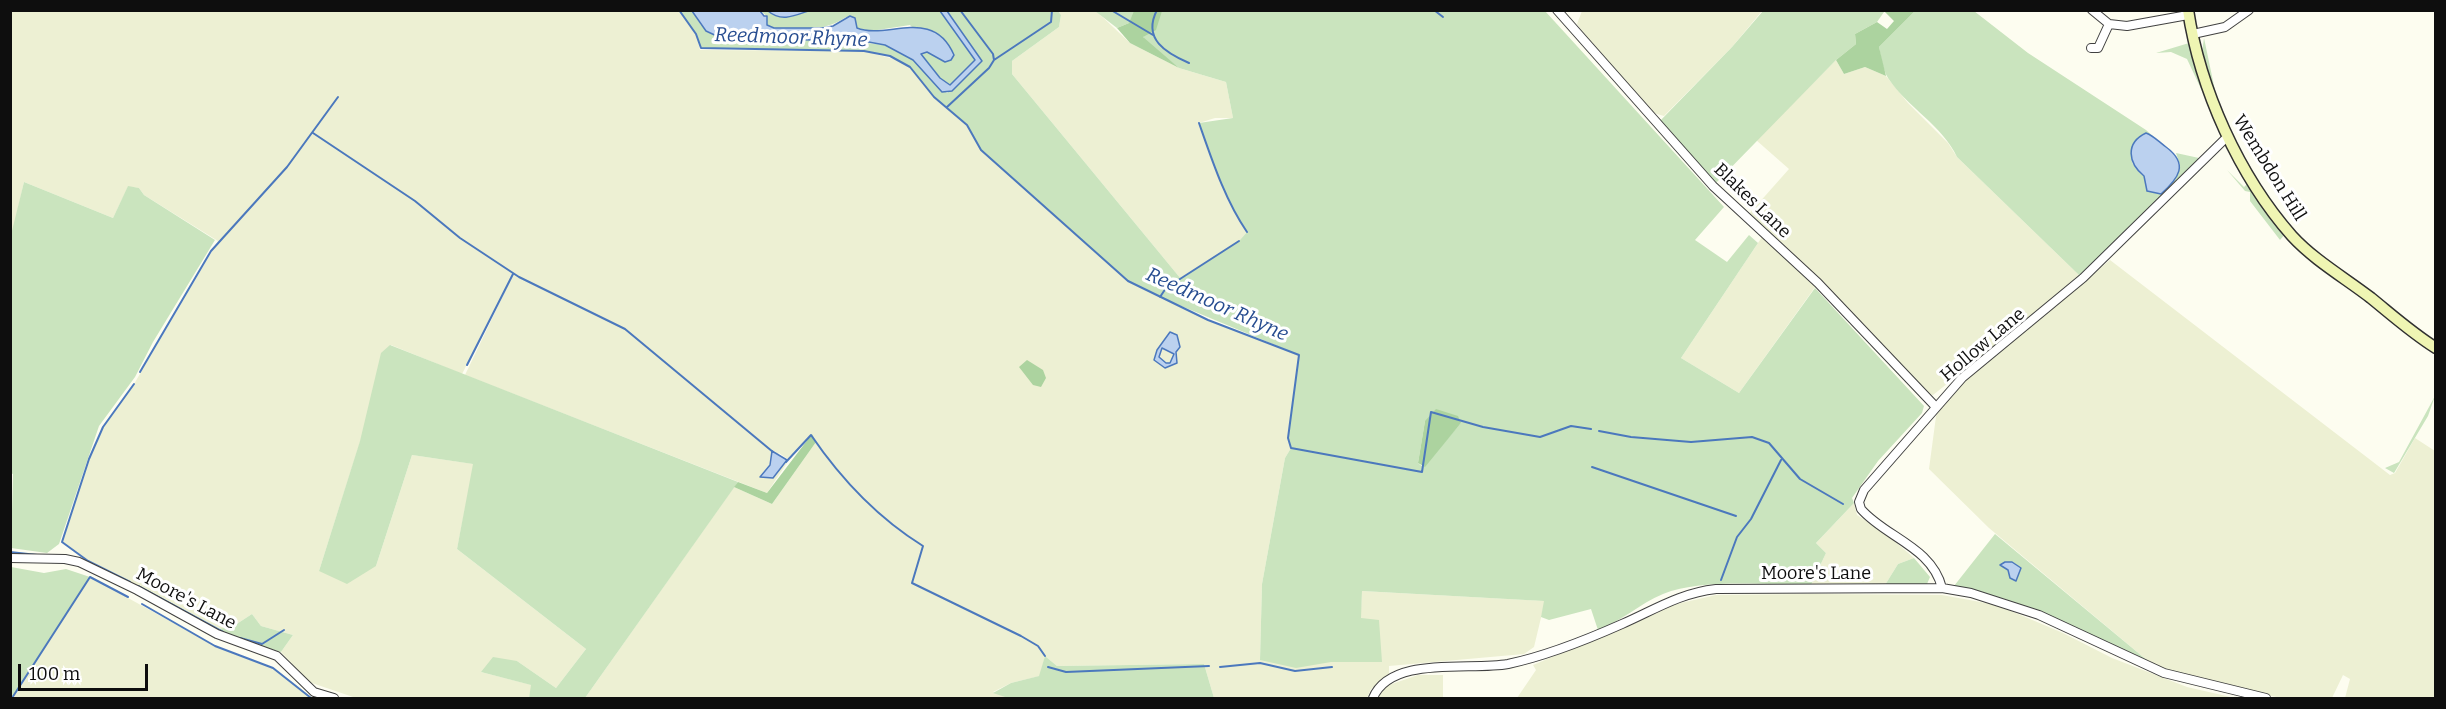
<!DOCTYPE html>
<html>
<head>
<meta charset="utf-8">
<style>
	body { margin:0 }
	#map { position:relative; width:2446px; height:709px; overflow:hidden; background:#fdfdf0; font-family:Bitter,serif }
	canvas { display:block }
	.frame { position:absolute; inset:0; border:12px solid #0e0e0e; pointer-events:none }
	.scale { position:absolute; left:18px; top:664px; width:130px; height:27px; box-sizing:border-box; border:3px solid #0e0e0e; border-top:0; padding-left:8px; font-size:18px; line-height:21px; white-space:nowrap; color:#0e0e0e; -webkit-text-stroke:4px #fff; paint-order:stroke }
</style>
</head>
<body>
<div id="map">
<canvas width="2446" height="709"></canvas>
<div class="frame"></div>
<div class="scale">100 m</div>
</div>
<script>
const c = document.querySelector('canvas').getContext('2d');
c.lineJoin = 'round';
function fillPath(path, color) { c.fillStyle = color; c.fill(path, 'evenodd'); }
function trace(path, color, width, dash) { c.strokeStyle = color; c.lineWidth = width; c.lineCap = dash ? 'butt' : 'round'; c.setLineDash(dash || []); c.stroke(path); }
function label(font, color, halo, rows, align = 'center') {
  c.font = font + ' Bitter,serif'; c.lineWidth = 6; c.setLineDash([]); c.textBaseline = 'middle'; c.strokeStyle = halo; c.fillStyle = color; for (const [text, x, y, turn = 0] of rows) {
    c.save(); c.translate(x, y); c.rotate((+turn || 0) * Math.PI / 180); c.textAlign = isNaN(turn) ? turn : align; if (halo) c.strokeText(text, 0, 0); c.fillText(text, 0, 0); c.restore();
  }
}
fillPath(new Path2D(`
	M679 10 696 34 700 50 864 51 901 61 916 73 934 97 967 125 981 150 1128 281 1208 320 1299 355 1288 438 1291 448 1285 458 1262 584 1260 660 1358 662 1362 591 1545 601 1534 647 1524 654 1389 666V676L1371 689 1367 698H1214L1204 664 1057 666 1045 656 1040 676 1011 683 993 692 1008 698H585L734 487 772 504 816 442 811 434 789 460 779 453 760 476 773 478 786 462 787 463 767 493 465 375 513 275 462 374 391 345 319 571 376 566 412 455 474 464 457 549 586 649 556 688 517 661 481 672 532 685 529 698H356L309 682 281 652 293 635 261 626 252 614 232 627 217 629 88 561 64 544 62 542 89 459 103 427 134 384 218 241 144 195 139 188 128 187 113 218 24 182 11 239V11Z
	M1095 10 1130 43 1179 68 1226 82 1233 118H1215L1199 123 1238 218 1247 232 1239 241 1181 279 1012 74V61L1059 27 1061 15 1058 11Z
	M1582 11H1762L1732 47 1664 116 1650 112 1594 48 1577 24Z
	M1836 60 1844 74 1865 67 1886 76 1908 103 1948 143 1957 157 2081 277 1933 395 1928 394 1749 214 1789 169 1756 140Z
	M1764 234 1818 283 1739 393 1681 358Z
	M2110 260 2390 475 2395 473 2415 438 2435 451V698H2345L2350 679 2343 675 2332 698H2281L2227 687 2154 666 1989 528 1929 469 1937 409 1960 384Z
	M1854 503 1857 515 1884 532 1914 558 1898 564 1885 585H1811L1826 553 1816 543Z
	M90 577 215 646 273 668 311 698H12Z
	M1814 594 1942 595 1997 605 2063 633 2112 658 2187 687 2235 698H1517L1536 670 1533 665 1636 622 1672 605 1716 595Z
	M1418 675H1443V698H1378L1386 686Z`), '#edf0d3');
fillPath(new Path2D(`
	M679 11H692L701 25 885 45 913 60 947 93 982 61 947 11H1058L1061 15 1059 27 1012 61V74L1181 279 1239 241 1247 232C1225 199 1212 160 1199 123L1233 118 1226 82 1179 68 1146 42 1143 37 1162 11H1545L1724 207 1695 240 1727 262 1749 235 1758 243 1681 358 1739 393 1815 288 1924 406 1922 413 1878 461 1852 498 1854 503 1816 543 1826 553 1811 585C1769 585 1702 578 1663 594 1639 604 1622 621 1598 630L1591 609 1549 620 1541 617 1544 601 1362 591 1361 618 1379 620 1382 662H1331L1296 668 1260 660 1262 584 1285 458 1291 448 1288 438 1299 355 1162 298 1128 281 981 150 967 125 934 97 910 67 890 56 864 51 701 48 696 34ZM1425 421 1461 423 1423 467 1418 463Z
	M760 11 797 15 808 11H940L975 60 950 85H946L921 54 927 52 945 62 910 25 871 31 857 28 855 21 846 17C825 32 800 29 774 28L767 25V16Z
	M1095 11H1137L1129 23 1117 28Z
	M1763 11 1884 12 1877 22 1855 34 1856 44 1836 60 1713 186 1659 122 1732 47Z
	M1915 11H1974L2028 53 2146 130 2155 138 2150 135 2141 136C2129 153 2126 162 2144 176L2147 191 2161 194 2180 165 2176 153 2199 158 2162 199 2081 277 1957 157C1943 126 1907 107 1888 78 1883 70 1881 57 1879 47Z
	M2204 38 2217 100 2202 53Z
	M2189 43 2202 91 2187 59 2171 52 2156 53Z
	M2227 170 2244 187 2249 182 2285 234 2280 240 2250 201V192L2245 191Z
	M24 182 113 218 128 186 139 188 144 195 215 240 153 342 135 377 99 426 59 544 47 553 11 548 13 474 10 473V239Z
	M390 345 738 482 585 698H529L531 685 481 672 493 657 517 661 556 688 586 649 457 549 473 464 412 455 376 566 347 584 319 571 360 441 381 353Z
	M2435 396 2428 416 2394 473 2385 468 2399 462Z
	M1995 534 2154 666 2039 612 2005 599 1954 586Z
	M1914 558 1930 577 1927 584 1885 585 1898 564Z
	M11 567 44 573 66 569 90 577 12 698Z
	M252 614 261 626 293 635 281 652 230 636 217 629 232 627Z
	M1045 656 1057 666 1204 664 1214 698H1008L993 693 1011 683 1039 676Z`), '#cae4be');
fillPath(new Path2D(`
	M1134 11H1162L1156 30 1143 37 1179 68 1130 43 1117 28 1129 23Z
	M1884 11H1915L1879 47 1886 76 1865 67 1844 74 1836 60 1856 44 1855 34 1877 22 1887 29 1894 21Z
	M1027 360 1043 370 1046 378 1041 387 1033 385 1019 367Z
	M1436 409 1458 416 1461 423 1425 467 1418 463 1425 421Z
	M812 434 816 442 772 504 734 487 738 482 767 493Z`), '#acd39f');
const water = new Path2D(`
	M692 11H760L764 16H767V25L774 28H822L833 26 850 16 855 18 857 28C887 40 933 6 954 55L951 60 945 62 927 52 921 54 940 78 950 85 975 60 940 11H947L982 61 952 91 942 92 913 60 885 45 863 41 721 38 706 31Z
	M768 11H808C794 16 781 22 768 11Z
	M2146 133C2154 136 2159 142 2166 147 2189 164 2179 178 2161 194L2147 191 2144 176C2128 163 2125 143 2146 133Z
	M1170 332 1177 335 1180 347 1176 352 1177 363 1165 368 1154 360 1157 350ZM1162 348 1174 354 1170 363H1166L1159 357Z
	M772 451 787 460 773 478 760 477 770 465Z
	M2005 562H2012L2021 568 2016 581 2010 578 2008 570 2000 565Z`);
fillPath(water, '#bbd1ef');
trace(water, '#4b78bd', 1.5);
trace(new Path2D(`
	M679 10 696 34 701 48 864 51 890 56 910 67 934 97 967 125 981 150 1128 281 1208 320 1299 355 1288 438 1291 448 1422 472 1431 412 1483 427 1540 437 1571 426 1591 429
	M1111 10 1153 35
	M1157 10C1142 39 1166 53 1189 63
	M1434 10 1443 17
	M994 60 1051 22 1052 10
	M947 107 989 68 994 60 993 54 960 10
	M1199 123C1212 160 1225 200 1247 232
	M313 133 415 201 460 238 519 277 625 329 773 452
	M1160 297 1166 288 1239 241
	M467 365 513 274
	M140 372 211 251 287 167 338 97
	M1599 431 1631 437 1691 442 1752 437 1769 443 1800 479 1843 504
	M786 462 811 435C841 479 878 518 923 546L912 583 1021 636 1038 646 1045 656
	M1592 467 1736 516
	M10 552 37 555
	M1721 580 1737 537 1751 519 1781 460
	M130 582 88 561 62 542 89 459 103 427 134 384
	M138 586 223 632
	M142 604 215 646 273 668 311 698
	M240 638 262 644 284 630
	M1048 667 1066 672 1209 666
	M1220 667 1260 663 1295 671 1332 667
	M12 698 90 577 128 597`), '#4b78bd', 2);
const minor = new Path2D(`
	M1557 10 1713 186 1818 283 1935 406
	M2092 10 2109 24
	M2193 34 2225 27 2249 10
	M2091 48H2098L2109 24 2127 26 2188 15
	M10 558 65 559 79 562 137 590 217 634 277 656 314 692 334 698
	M1942 588C1932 547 1885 537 1861 509L1859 502 1864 490 1962 378 2083 278 2227 137
	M1373 698C1391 655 1470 671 1508 664 1546 656 1586 640 1622 624 1654 610 1680 593 1716 589L1942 588 1971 593 2039 615 2164 673 2266 698`);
const secondary = new Path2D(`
	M2188 10C2200 89 2239 176 2292 236 2314 260 2345 278 2371 298 2392 315 2412 333 2436 348`);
trace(minor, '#414141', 10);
trace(secondary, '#303030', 13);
trace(minor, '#fff', 8);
trace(secondary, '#eff5b3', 10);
label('18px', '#0e0e0e', '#fff', [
	["Wembdon Hill",2269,168,58],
	["Blakes Lane",1752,201,44],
	["Hollow Lane",1983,345,-40],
	["Moore's Lane",1816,574],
	["Moore's Lane",186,599,28]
]);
label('italic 20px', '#264c90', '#fff', [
	["Reedmoor Rhyne",791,38,2],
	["Reedmoor Rhyne",1217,305,24]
]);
</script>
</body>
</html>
